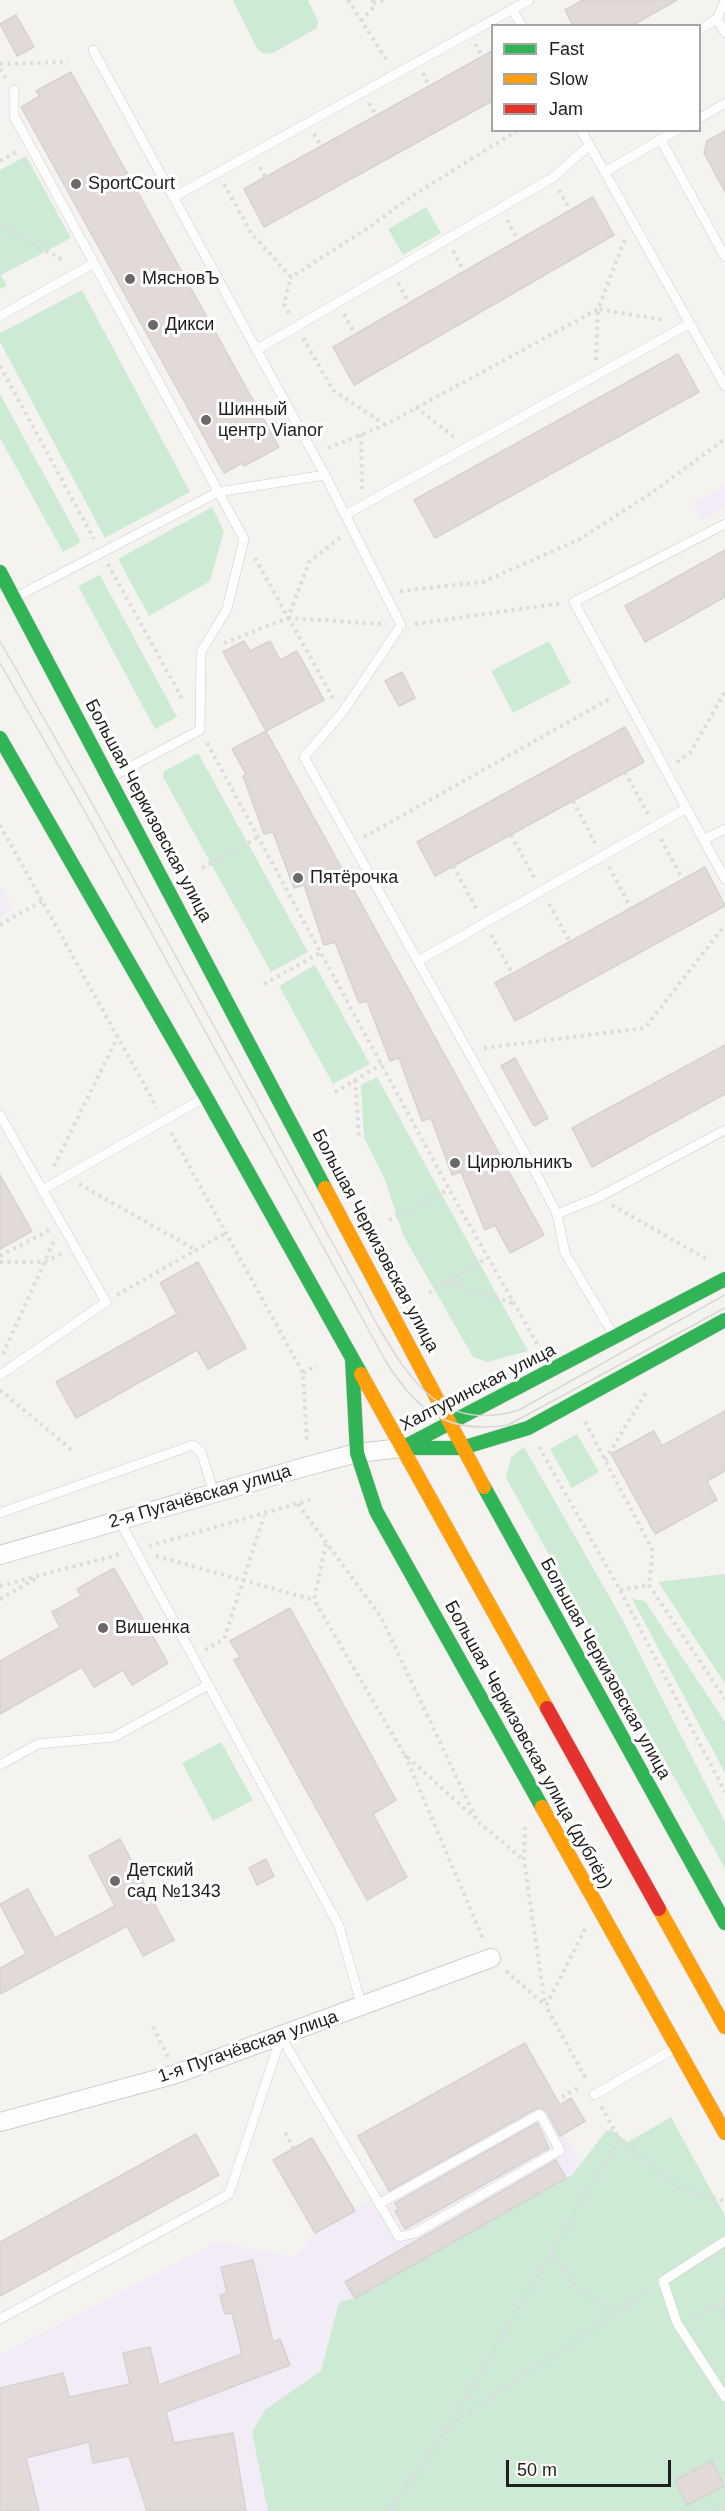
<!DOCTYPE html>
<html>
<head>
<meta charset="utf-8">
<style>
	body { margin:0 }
	#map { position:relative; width:725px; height:2511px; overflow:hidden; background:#f5f3f0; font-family:Arial,sans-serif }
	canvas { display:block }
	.legend { position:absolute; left:491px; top:24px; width:210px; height:108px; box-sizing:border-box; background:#fff; border:2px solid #a6a5a5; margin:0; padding:8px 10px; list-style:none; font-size:18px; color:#211f1d }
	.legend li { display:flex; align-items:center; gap:12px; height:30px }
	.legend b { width:30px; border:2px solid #a6a5a5 }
	.scale { position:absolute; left:506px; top:2460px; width:165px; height:27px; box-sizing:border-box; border:3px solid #211f1d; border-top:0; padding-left:8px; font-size:18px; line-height:21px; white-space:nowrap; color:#211f1d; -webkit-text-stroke:4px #fff; paint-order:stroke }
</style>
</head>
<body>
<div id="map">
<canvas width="725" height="2511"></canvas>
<ul class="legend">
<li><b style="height:8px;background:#30b455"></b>Fast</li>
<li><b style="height:8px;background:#ff9f0a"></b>Slow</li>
<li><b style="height:8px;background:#e5322d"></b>Jam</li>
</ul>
<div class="scale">50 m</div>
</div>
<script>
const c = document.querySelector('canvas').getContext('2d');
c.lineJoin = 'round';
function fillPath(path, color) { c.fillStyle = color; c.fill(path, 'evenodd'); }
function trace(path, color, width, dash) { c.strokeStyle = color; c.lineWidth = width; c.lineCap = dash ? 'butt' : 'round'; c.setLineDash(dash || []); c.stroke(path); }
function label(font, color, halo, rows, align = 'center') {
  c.font = font + ' Arial,sans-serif'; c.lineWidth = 6; c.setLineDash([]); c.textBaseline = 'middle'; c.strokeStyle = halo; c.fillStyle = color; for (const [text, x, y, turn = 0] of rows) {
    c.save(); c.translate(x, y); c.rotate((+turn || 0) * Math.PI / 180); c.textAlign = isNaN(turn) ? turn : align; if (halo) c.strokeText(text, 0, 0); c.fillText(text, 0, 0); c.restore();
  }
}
fillPath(new Path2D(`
	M725 485V507L702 520 693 503Z
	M0 886 13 909 0 916Z
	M544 2100 584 2167 355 2298 339 2302 286 2511H0V2355L217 2242 295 2257 315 2233 355 2211 387 2187Z`), '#f1ecf6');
fillPath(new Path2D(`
	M233 0H308L318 21 317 28 273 53 265 54 258 50Z
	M26 156 71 238 1 275 7 286 0 289V170Z
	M426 207 441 233 403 255 388 229Z
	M82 290 190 492 105 538 0 342V333Z
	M0 394 81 542 63 552 0 438Z
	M212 507 224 531 210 581 149 616 118 559Z
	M100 575 177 717 155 729 78 586Z
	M549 641 571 683 513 713 491 671Z
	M198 753 308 952 271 972 163 777 164 771Z
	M315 965 370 1064 333 1084 279 986Z
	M377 1077 528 1351 487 1362 473 1357 403 1235 385 1180 364 1138 361 1085Z
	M577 1434 599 1472 572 1488 550 1449Z
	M524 1447 621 1617 725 1822V1868L506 1478 511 1457Z
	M725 1574V1684L658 1582Z
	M632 1599 645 1601 725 1722V1773Z
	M221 1742 253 1800 213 1821 182 1763Z
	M671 2117 725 2216V2511H268L252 2432 265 2410 321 2371 339 2302 355 2298 573 2174 606 2131 612 2130 628 2142Z`), '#cdebd4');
const building = new Path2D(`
	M583 0H677L631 26H573L565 10Z
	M16 15 34 47 17 56 0 24Z
	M492 51V101L264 227 244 189Z
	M71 72 279 447 244 466 242 463 224 473 21 107 40 96 36 91Z
	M725 131V192L704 153 707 141Z
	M593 197 614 235 354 385 333 347Z
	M678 354 699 392 435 538 414 500Z
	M725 550V597L645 642 625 606Z
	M244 641 250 651 270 641 280 660 297 651 324 700 266 731 223 652Z
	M402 672 415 698 399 706 385 681Z
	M625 727 644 762 435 876 417 842Z
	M266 731 544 1235 510 1253 495 1225 485 1230 461 1172 452 1175 431 1118 422 1121 399 1058 390 1061 367 1001 359 1003 335 942 324 945 304 885 294 888 273 832 264 834 243 776 246 774 232 749Z
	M705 867 725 906 515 1021 495 983Z
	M725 1045V1094L592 1167 572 1128Z
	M515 1058 548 1118 534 1126 501 1066Z
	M0 1175 32 1231 0 1249Z
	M198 1262 246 1348 208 1369 197 1350 76 1418 56 1382 177 1314 160 1283Z
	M725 1411V1471L707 1481 717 1500 655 1534 611 1454 654 1431 662 1446Z
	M114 1568 168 1663 132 1685 123 1670 94 1687 82 1667 0 1714V1661L60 1627 52 1612 81 1596 77 1589Z
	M290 1608 396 1800 373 1814 407 1877 367 1900 234 1660 240 1657 230 1641Z
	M120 1839 174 1940 143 1956 127 1926 0 1994V1968L26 1954 0 1904 28 1889 55 1938 115 1906 89 1856Z
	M266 1859 274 1876 257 1885 249 1868Z
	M525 2043 560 2105 571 2098 585 2121 560 2136 546 2110 537 2108 389 2191 358 2136Z
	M537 2123 549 2148 405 2229 395 2211 399 2209 395 2203Z
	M196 2134 219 2175 0 2296V2242Z
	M312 2138 355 2211 315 2233 273 2160Z
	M556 2160 566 2178 355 2298 345 2282Z
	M253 2260 273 2342 280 2339 290 2365 166 2412 174 2443 233 2433 246 2511H147L129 2456 93 2463 89 2442 26 2458 39 2511H0V2388L63 2373 69 2397 130 2384 123 2353 150 2347 159 2385 242 2354 232 2313 225 2314 220 2295 227 2293 221 2267Z
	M712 2461 724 2486 687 2505 675 2480Z`);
fillPath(building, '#e2dad8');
trace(building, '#d5d3d1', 1.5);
const lane = new Path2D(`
	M512 9 522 26
	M717 19 725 33
	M700 29 717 19 725 0
	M93 50 325 475 401 625 342 713 304 757 537 1175 557 1214 565 1253 613 1334
	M14 90V116L244 539 227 609 201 652 200 730 113 776
	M700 118 725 103
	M581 130 725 386
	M661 140 725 257
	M605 172 677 130
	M174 197 529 0
	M0 316 94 263
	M256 350 552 178 590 145
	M345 515 689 324
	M725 524 574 602 725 879
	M18 596 218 492 325 475
	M703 840 725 829
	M418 961 685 809
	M0 1115 106 1302 0 1375
	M42 1190 202 1099
	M557 1214 599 1197 725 1130
	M0 1513 193 1445 201 1452 214 1493
	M119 1520 339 1926 362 2007
	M0 1765 38 1744 114 1737 208 1685
	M281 2037 399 2237 415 2233 560 2150 540 2114 379 2204
	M594 2095 675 2048
	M725 2241 663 2281 677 2323 725 2397
	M0 2319 229 2194 281 2037`);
const street = new Path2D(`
	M0 1555 308 1466 357 1453 402 1448
	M0 2122 176 2074 491 1958`);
const fast = new Path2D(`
	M0 572 325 1188
	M0 738 206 1097 361 1374
	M352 1358 357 1453 376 1511 542 1807
	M402 1448 725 1279
	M408 1448H462L528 1428 725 1320
	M484 1487 725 1923`);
const slow = new Path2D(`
	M325 1188 484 1487
	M361 1374 547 1708
	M542 1807 725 2133
	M659 1909 725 2027`);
const jam = new Path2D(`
	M547 1708 659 1909`);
trace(lane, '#d0cecc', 10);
trace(street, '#d0cecc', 20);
trace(fast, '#d0cecc', 15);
trace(slow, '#d0cecc', 15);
trace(jam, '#d0cecc', 15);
trace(new Path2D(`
	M348 0 388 62
	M373 3 384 0
	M361 21 372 9 373 0
	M475 44 483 57
	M0 64 68 62
	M0 69 6 78
	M423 73 429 86
	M369 103 376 115
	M314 134 321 146
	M0 161 16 152
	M260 167 265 177
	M224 184 252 234 291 277 371 226 412 196 518 130
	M559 190 570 210
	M507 220 518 240
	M0 225 65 261
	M453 251 464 271
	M398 283 409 303
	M289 313 284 304 291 277
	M344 314 355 334
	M303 338 333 390 384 424
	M596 360 598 309 664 320
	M0 366 94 539
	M416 407 454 437
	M361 434 362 489
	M328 448 385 425 598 309 625 239
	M255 558 333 698
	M108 564 184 702
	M400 591 483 582 580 539 650 494 725 439
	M288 618 383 624
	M415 624 562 603
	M224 643 288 618 309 562 341 537
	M207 743 449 1189 540 1349
	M677 762 690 753 725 692
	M625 772 648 814
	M573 801 596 845
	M0 825 157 1108
	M511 835 535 879
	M364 837 611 698
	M661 839 683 880
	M453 866 477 910
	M609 867 631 908
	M202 868 257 838
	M549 904 570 942
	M0 925 42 901
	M491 935 512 973
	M264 984 320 953
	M484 1048 645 1028 725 925
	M355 1080 359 1136
	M335 1092 382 1064
	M171 1133 303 1373 307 1441
	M54 1166 117 1038
	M79 1184 196 1250
	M612 1205 710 1261
	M389 1220 449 1189
	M0 1256 50 1230
	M0 1262H44L63 1253
	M445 1282 513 1303
	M429 1293 487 1258
	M117 1295 226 1233
	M3 1354 54 1241
	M303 1373 317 1365
	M0 1390 73 1451
	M585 1422 653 1551 649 1585 725 1699
	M539 1447 620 1590 725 1792
	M605 1460 647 1391
	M298 1504 381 1617 477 1821 524 1860
	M326 1544 314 1600 404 1754 475 1818
	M149 1546 310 1500
	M156 1556 314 1600
	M0 1586 121 1554
	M620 1590 649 1585
	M0 1599 37 1578
	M205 1650 224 1639 264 1516
	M405 1755 484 1941
	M525 1827 524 1860 545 2004
	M585 1929 546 2006 587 2081
	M506 1971 546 2006
	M153 2027 168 2057
	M549 2105 581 2086
	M285 2133 294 2149
	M619 2139 678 2187 725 2201
	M553 2251C572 2288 582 2294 619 2311
	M725 2300 717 2305 725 2318
	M691 2317 717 2305
	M449 2426 619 2139 601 2106
	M390 2511 449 2426 650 2290
	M715 2511 725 2508`), '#dddcdc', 4, [3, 4.5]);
trace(lane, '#fefdfd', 9);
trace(street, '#fefdfd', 18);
trace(fast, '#30b455', 14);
trace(slow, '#ff9f0a', 14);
trace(jam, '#e5322d', 14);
trace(new Path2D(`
	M0 641 93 805 378 1326C411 1383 444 1433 519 1410L725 1295
	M0 663 84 810 385 1360C416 1410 446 1435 508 1425L725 1308`), '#d8d8d6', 1.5);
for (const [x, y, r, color] of [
	[76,184,6,"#6b6967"],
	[130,279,6,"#6b6967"],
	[153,325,6,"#6b6967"],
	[206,420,6,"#6b6967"],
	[298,878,6,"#6b6967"],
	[455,1163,6,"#6b6967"],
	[103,1628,6,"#6b6967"],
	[115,1881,6,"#6b6967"]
]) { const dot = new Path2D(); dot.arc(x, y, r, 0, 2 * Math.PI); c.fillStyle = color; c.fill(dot); trace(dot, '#fff', 2); }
label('18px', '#211f1d', '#fff', [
	["SportCourt",88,184],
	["МясновЪ",142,279],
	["Дикси",165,325],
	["Шинный",218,410],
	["центр Vianor",218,431],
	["Пятёрочка",310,878],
	["Цирюльникъ",467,1163],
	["Вишенка",115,1628],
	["Детский",127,1871],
	["сад №1343",127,1892]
], 'left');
label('18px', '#211f1d', '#fff', [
	["Большая Черкизовская улица",148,811,62],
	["Большая Черкизовская улица",375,1241,62],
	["Халтуринская улица",478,1388,-27],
	["2-я Пугачёвская улица",200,1497,-16],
	["Большая Черкизовская улица",605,1669,61],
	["Большая Черкизовская улица (дублёр)",528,1745,61],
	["1-я Пугачёвская улица",248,2047,-19]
]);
</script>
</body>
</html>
